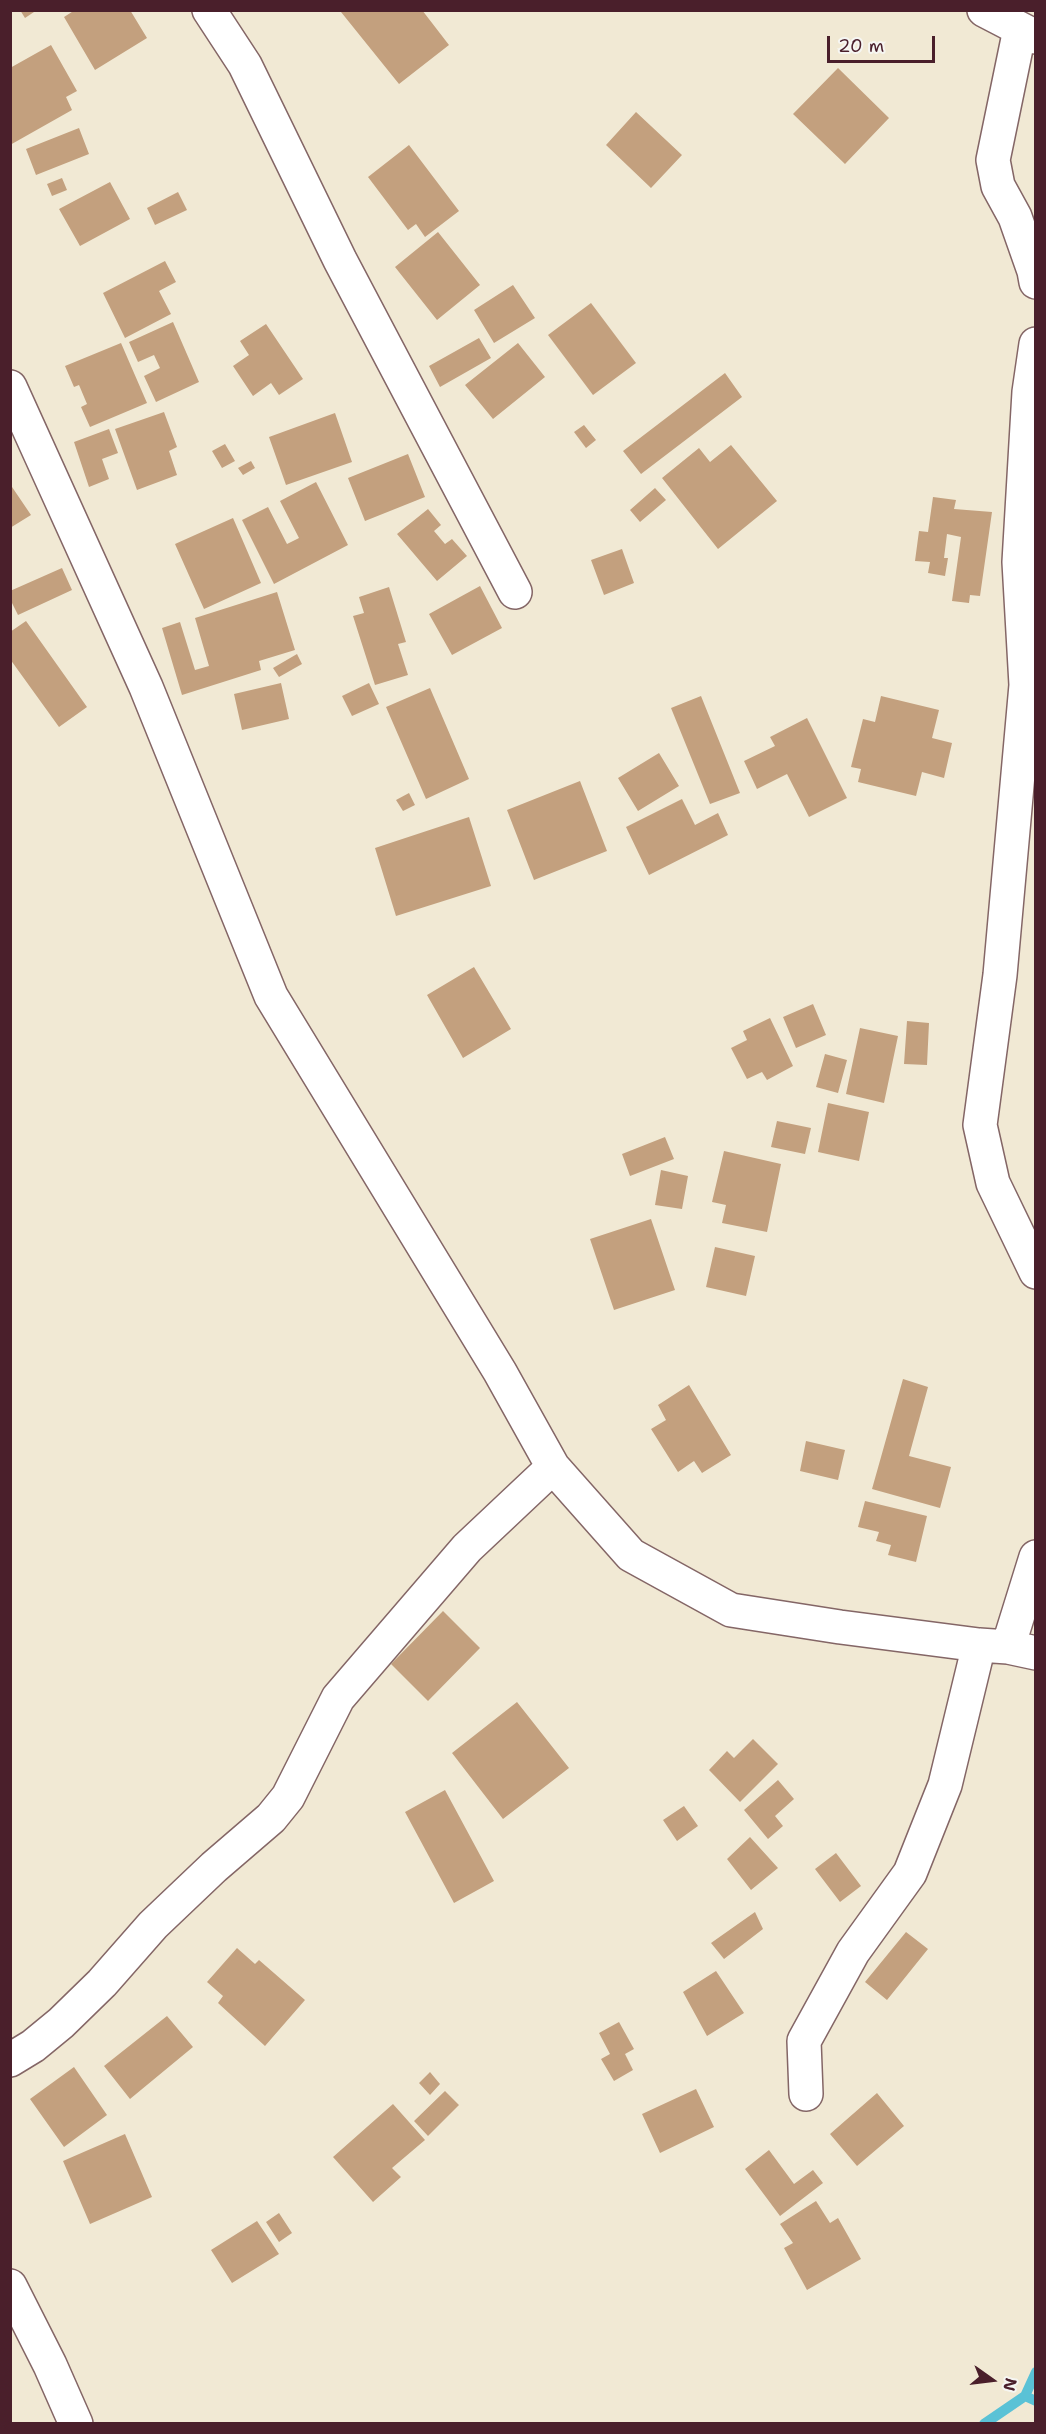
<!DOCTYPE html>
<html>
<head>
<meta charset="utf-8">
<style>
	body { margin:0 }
	#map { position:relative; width:1046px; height:2434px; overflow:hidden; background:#f1e9d4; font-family:"Shantell Sans",sans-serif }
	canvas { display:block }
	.frame { position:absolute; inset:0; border:12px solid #4a1f2b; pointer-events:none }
	.north { position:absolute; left:962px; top:2350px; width:60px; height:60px; -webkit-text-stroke:4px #f6f6f2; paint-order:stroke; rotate:104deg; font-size:16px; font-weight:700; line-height:24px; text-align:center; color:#4a1f2b }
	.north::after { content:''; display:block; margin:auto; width:21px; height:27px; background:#4a1f2b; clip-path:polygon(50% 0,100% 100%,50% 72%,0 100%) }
	.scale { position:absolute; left:827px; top:36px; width:108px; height:27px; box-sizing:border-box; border:3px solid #4a1f2b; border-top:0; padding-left:8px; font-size:18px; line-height:21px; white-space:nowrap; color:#4a1f2b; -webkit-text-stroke:4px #f6f6f2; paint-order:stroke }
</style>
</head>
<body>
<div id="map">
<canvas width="1046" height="2434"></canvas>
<div class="frame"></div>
<div class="north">N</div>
<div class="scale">20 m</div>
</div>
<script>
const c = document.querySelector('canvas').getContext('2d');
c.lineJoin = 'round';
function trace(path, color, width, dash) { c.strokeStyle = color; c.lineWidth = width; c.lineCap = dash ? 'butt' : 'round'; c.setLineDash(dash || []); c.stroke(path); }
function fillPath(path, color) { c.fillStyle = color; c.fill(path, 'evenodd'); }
trace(new Path2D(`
	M1025 2396 1036 2372
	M984 2424 1025 2396 1036 2401`), '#5ac2d6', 10);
fillPath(new Path2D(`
	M20 10H37L25 18Z
	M75 10H130L147 38 95 70 64 17Z
	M344 10H422L449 45 399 84 341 12Z
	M51 45 77 91 66 97 72 110 10 145V68Z
	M838 68 889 118 845 164 793 114Z
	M636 112 682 155 651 188 606 145Z
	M79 128 89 154 36 175 26 149Z
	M409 145 459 211 425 237 416 224 408 230 368 177Z
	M62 178 67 190 52 196 47 184Z
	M110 182 130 219 80 246 59 209Z
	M178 192 187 210 155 225 147 208Z
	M438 232 480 285 437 320 395 267Z
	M165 261 176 282 159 291 171 314 125 338 103 293Z
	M513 285 535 318 494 343 474 310Z
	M591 303 636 363 593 395 548 335Z
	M173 322 199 382 156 402 144 376 160 368 154 355 138 362 129 342Z
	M266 324 303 379 279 395 271 383 253 396 233 366 249 355 240 341Z
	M479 338 491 358 440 387 429 366Z
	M121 343 147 403 90 427 81 407 87 404 79 385 74 387 65 366Z
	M518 343 545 377 493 419 465 385Z
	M725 373 742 397 641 474 623 451Z
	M164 412 177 447 169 451 177 475 137 490 115 429Z
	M335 413 352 462 286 485 269 437Z
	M584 425 596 440 586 448 574 432Z
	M109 429 118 453 102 459 109 479 89 487 74 442Z
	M225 444 235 461 222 468 212 451Z
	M731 445 777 501 718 549 662 478 699 448 710 462Z
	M408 454 425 497 365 521 348 478Z
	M251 461 255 468 243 475 238 468Z
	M316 482 348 545 274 584 242 520 268 507 287 544 299 538 280 501Z
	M10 484 31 515 10 528Z
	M655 488 666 500 640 522 630 510Z
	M933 497 956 500 954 509 992 512 980 596 970 595 969 603 952 601 961 537 947 534 944 558H948L945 576 928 573 930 562 915 561 919 531 928 532Z
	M428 509 441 525 434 531 445 544 452 539 467 556 437 581 397 534Z
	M233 518 261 583 204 609 175 544Z
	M622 549 634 583 604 595 591 560Z
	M62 568 72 590 18 615 10 599V591Z
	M480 586 502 628 452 655 429 614Z
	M389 587 406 642 398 644 408 675 375 685 353 616 364 613 359 597Z
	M277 592 295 650 259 661 261 670 182 695 162 628 180 622 195 670 209 666 195 618Z
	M26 621 87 707 59 727 10 659V632Z
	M297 654 302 664 279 677 273 668Z
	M281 683 289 719 242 730 234 694Z
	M369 683 379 704 352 716 342 696Z
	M430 688 469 779 426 799 386 707Z
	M701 696 740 793 710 804 671 708Z
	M881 696 939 710 932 738 952 743 944 778 922 772 916 796 858 782 861 769 851 767 863 719 875 722Z
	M807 718 847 798 809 817 787 774 757 789 744 761 775 746 770 737Z
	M659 753 679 786 638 811 618 778Z
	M580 781 607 851 534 880 507 810Z
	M409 793 415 805 403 811 396 800Z
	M682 799 695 825 718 813 728 835 649 875 626 827Z
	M469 817 491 886 396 916 375 848Z
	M474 967 511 1029 463 1058 427 995Z
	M813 1004 826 1035 796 1048 783 1017Z
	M770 1018 793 1066 767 1080 762 1072 747 1079 731 1048 747 1040 743 1031Z
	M907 1021 929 1023 927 1065 904 1064Z
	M860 1028 898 1036 884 1103 846 1094Z
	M825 1054 847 1060 838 1093 816 1087Z
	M828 1103 869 1112 859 1161 818 1152Z
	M777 1121 811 1128 805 1154 771 1147Z
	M665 1137 674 1159 630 1176 622 1154Z
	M724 1151 781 1164 767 1232 722 1223 726 1205 712 1202Z
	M661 1170 688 1176 682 1209 655 1205Z
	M651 1219 675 1290 614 1310 590 1239Z
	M715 1247 755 1256 746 1296 706 1287Z
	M903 1379 928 1387 909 1456 951 1467 940 1508 872 1489Z
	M689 1385 731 1455 702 1473 694 1461 678 1472 651 1429 666 1420 658 1405Z
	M806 1441 845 1450 838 1480 800 1471Z
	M865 1501 927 1516 916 1562 888 1555 891 1545 876 1541 879 1532 858 1527Z
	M443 1611 480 1648 428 1701 391 1664Z
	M517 1702 569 1768 503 1819 452 1753Z
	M753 1739 778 1764 740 1802 709 1770 727 1751 734 1758Z
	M778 1780 794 1799 775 1816 783 1826 768 1839 744 1810Z
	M445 1790 494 1881 454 1903 405 1812Z
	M684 1806 698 1826 677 1841 663 1820Z
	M750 1837 778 1868 751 1890 727 1859Z
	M836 1853 861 1886 840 1902 815 1869Z
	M755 1912 763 1929 724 1959 711 1943Z
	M906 1932 928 1949 887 2000 865 1982Z
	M237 1948 255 1964 259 1960 305 2000 265 2046 218 2003 223 1996 207 1982Z
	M716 1971 744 2013 707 2036 683 1992Z
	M167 2016 193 2047 130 2099 104 2066Z
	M619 2022 634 2049 625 2054 633 2070 614 2081 601 2059 610 2054 599 2033Z
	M74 2067 107 2115 64 2147 30 2099Z
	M430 2072 440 2084 430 2095 419 2083Z
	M696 2089 714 2127 660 2153 642 2114Z
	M445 2091 459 2105 428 2136 414 2121Z
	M877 2093 904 2126 857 2166 830 2134Z
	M393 2104 425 2140 392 2168 401 2177 373 2202 333 2157Z
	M125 2134 152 2197 90 2224 63 2161Z
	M769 2150 794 2184 813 2170 823 2183 780 2216 745 2169Z
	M816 2201 830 2223 838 2218 861 2259 807 2290 784 2248 793 2243 780 2224Z
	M279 2213 292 2233 279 2242 266 2222Z
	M257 2221 279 2254 232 2283 211 2250Z`), '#c3a07e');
const minor = new Path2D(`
	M209 10 245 65 340 260 515 592
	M984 10 1036 37
	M1020 29 993 160 998 186 1015 217 1034 271 1036 282
	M1036 344 1029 392 1019 562 1026 685 1000 975 980 1125 993 1183 1036 1272
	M10 387 146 687 271 996 500 1372 553 1467 631 1555 731 1610 840 1627 979 1645 1008 1647 1036 1653
	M1008 1647 1036 1557
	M10 2060 33 2046 61 2023 102 1983 153 1925 214 1867 271 1818 288 1797 338 1698 467 1548 553 1467
	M806 2094 804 2041 853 1952 910 1873 945 1785 979 1645
	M10 2286 50 2365 76 2424`);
trace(minor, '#846666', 36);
trace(minor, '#fff', 33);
</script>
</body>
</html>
